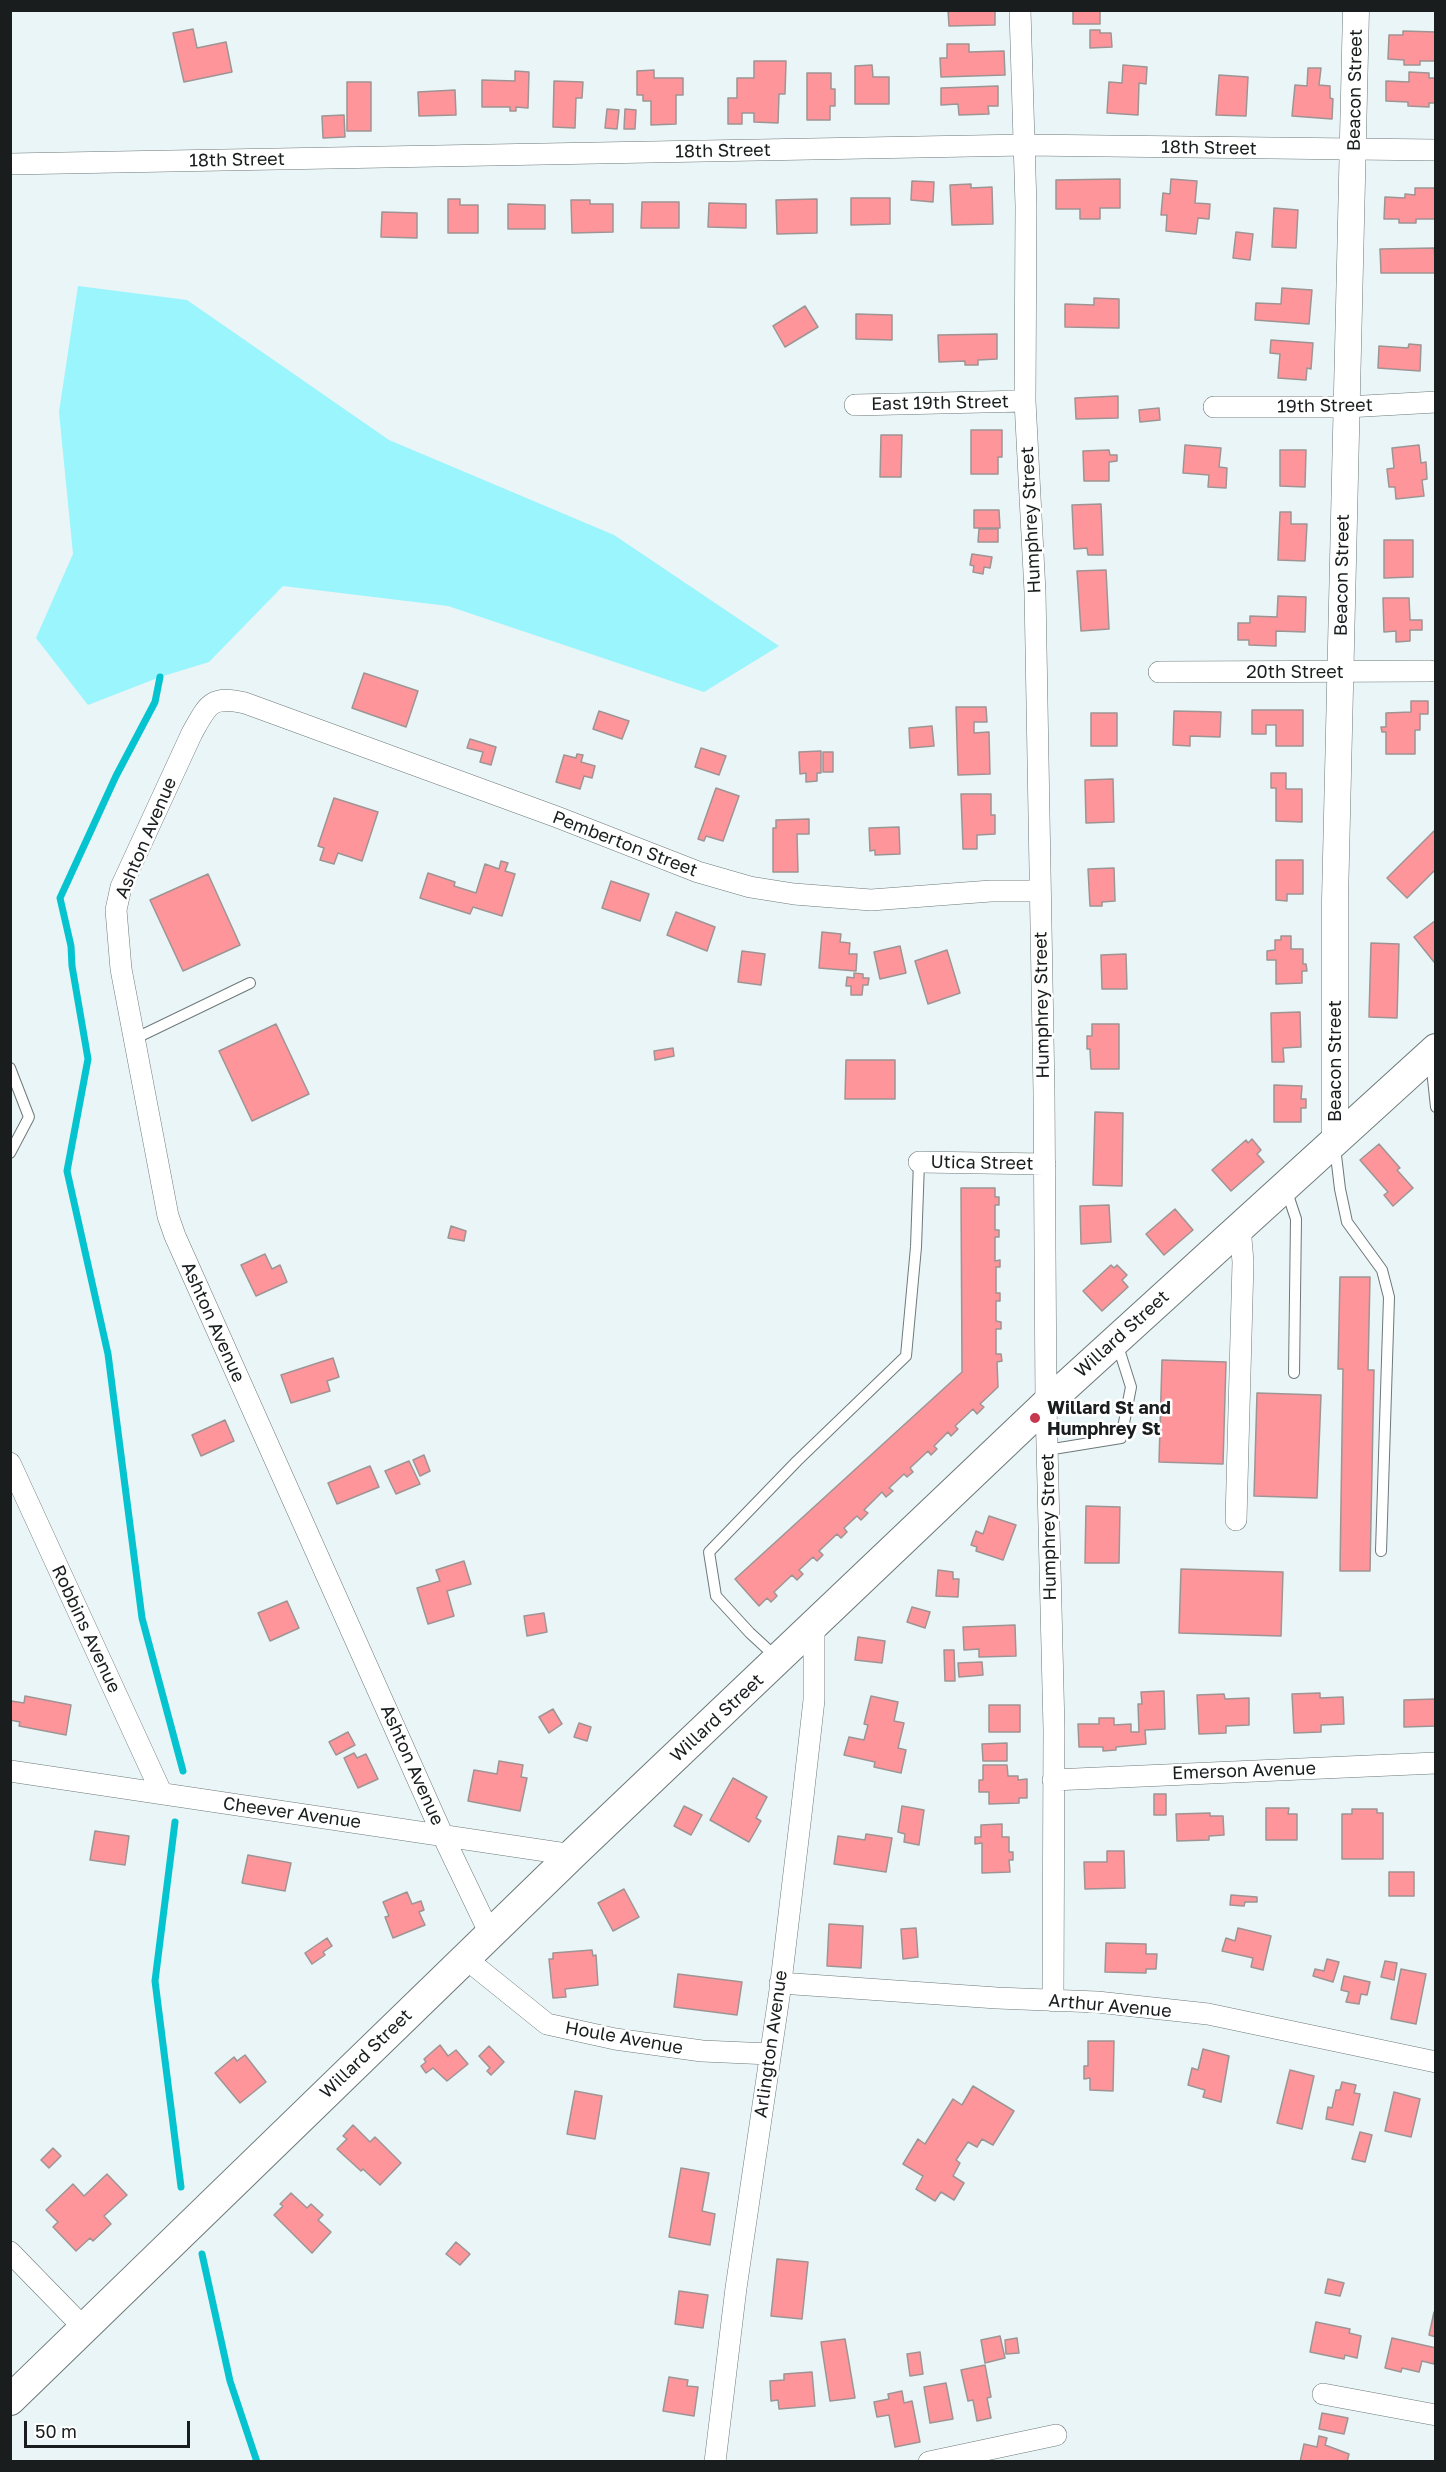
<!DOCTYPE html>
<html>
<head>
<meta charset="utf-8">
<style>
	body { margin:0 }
	#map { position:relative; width:1446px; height:2472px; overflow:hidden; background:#e9f5f6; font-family:"Golos Text",sans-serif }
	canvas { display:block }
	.frame { position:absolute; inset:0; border:12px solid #191d1d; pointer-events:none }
	.scale { position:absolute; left:24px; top:2421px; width:166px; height:27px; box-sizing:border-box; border:3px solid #191d1d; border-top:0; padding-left:8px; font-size:18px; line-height:21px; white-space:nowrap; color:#191d1d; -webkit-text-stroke:4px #fff; paint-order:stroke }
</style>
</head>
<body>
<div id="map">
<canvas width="1446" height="2472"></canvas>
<div class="frame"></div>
<div class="scale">50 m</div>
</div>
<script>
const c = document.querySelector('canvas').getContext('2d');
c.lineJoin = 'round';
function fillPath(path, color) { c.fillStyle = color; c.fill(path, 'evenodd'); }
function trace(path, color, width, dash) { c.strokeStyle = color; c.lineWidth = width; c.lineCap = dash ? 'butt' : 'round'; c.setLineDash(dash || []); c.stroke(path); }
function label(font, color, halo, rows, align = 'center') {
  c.font = font + ' "Golos Text",sans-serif'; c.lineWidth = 5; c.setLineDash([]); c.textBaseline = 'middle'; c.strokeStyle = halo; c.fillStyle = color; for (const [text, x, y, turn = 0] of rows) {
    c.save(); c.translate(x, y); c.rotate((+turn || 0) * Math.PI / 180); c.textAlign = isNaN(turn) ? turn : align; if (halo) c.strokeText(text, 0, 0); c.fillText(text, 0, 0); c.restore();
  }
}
fillPath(new Path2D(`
	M78 286 187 300 389 440 614 535 779 646 704 692 448 606 283 586 209 662 160 677 88 705 36 638 73 554 59 412Z`), '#9af5fd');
trace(new Path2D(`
	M160 677 155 702 116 776 60 898 71 946 72 966 88 1059 67 1171 108 1354 142 1618 183 1771
	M175 1822 155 1981 181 2187
	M202 2254 230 2381 257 2462`), '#06c4cf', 7);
const building = new Path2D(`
	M948 10H995V25L949 26Z
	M1073 10H1100V24H1073Z
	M193 29 197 48 226 42 232 72 184 82 173 33Z
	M1090 30H1100V33H1111L1112 47 1090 48Z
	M1403 31 1436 32V61H1420V65H1404V60L1388 59 1389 35H1403Z
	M947 44H969V52L1004 51 1005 75 941 77 940 58H947Z
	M754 61H786L785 94H779L778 123 754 122V113H742V124H728V98H737V78H754Z
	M872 65 873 77H889V104H855V66Z
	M1123 65 1147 67 1146 84 1139 83 1138 115 1107 113 1109 82 1122 83Z
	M1308 68H1321L1319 85 1330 86V98L1333 99 1332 119 1292 116 1295 85 1307 86Z
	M654 70V78H683V95H676V124L651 125V101H643V95H637V71Z
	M515 71 529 72 528 108 516 107V111H510V107H482V80L515 81Z
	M1409 72 1429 73V78H1436V103H1429V107L1408 106V102L1386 101V81L1409 82Z
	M807 73H831V89H835V106H830V120H807Z
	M1219 75 1248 77 1246 116 1216 115Z
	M554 81 583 82 582 98H576L575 128 553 127Z
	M347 82H371V131H347Z
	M998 86V106H988L989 114 959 115 958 104 941 105V88Z
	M455 90 456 115 419 116 418 92Z
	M607 109 619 110 617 129 605 128Z
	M625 109 636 110 635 129H624Z
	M344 115 345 137 323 138 322 116Z
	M1120 179V208H1100V219H1080V209H1056V180Z
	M1171 179 1197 181 1195 203 1210 204 1209 219 1198 218 1196 234 1166 231 1167 215H1161L1163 193 1170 194Z
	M912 181 934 182 933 202 911 200Z
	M971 184V188L992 187 993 224 952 225 950 185Z
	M1415 188H1436V219H1416V223H1399V219H1384L1385 197 1405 198V194L1415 195Z
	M851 198H890V224L851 225Z
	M448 199H460V205H478V233H448Z
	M817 199V233L777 234 776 200Z
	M571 200H590V204H613V232L572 233Z
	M642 202H679V228H641Z
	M709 203 746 204V228L708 227Z
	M508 204 545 205V229H508Z
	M1274 208 1298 210 1296 248 1272 247Z
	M382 212 417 213V238L381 237Z
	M1236 232 1253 234 1250 260 1233 258Z
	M1434 248 1436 273H1381L1380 249Z
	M1282 288 1312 290 1309 324 1255 320 1256 303 1281 304Z
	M1094 298 1119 299V328L1065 327V304L1094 305Z
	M805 306 818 327 785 347 773 326Z
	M856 314 892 315V340L856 339Z
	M997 334V359L978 360V365H965V361L939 362 938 335Z
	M1271 340 1313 343 1311 369 1307 368 1306 380 1278 378 1280 354 1270 353Z
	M1409 344 1421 345 1420 371 1378 368 1379 346 1408 348Z
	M1118 396V418L1076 419 1075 398Z
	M1159 408 1160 420 1140 422 1139 410Z
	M971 430H1002V457H998V474H971Z
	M881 435H902L901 477H880Z
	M1185 445 1221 448 1219 467 1227 468 1226 488 1208 487 1209 475 1183 473Z
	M1419 445 1421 463 1426 462 1427 479 1422 480 1424 496 1396 499 1395 487H1389L1387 469 1394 468 1392 448Z
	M1109 450 1110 455H1117V461L1109 462V481H1084L1083 451Z
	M1280 450H1306L1305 487 1280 486Z
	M1101 504 1103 555H1088L1087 548 1074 549 1072 505Z
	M974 510H999L1000 528H974Z
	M1280 512H1291V524H1307L1305 561 1278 560Z
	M979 529H998V542H978Z
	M1384 540H1413V577L1384 578Z
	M972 554 992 557 990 568 984 567 983 574 973 572 974 566 970 565Z
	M1106 570 1109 629 1081 631 1077 571Z
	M1278 596 1306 597 1305 632 1276 631V646L1249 645V640H1238V623H1250V616L1277 617Z
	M1383 598H1409L1410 620H1422V630H1410V641L1396 642V631L1384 632Z
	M364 673 418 691 406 727 352 708Z
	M1411 701H1428V714H1420V730H1415V754H1386V732H1382L1381 727H1386V713L1411 712Z
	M956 707H986L987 722H974V733L989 732 990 774 958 775Z
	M1252 710H1303V746H1276V725H1266V734H1252Z
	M599 711 629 721 622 739 593 729Z
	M1174 711 1221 712 1220 737 1190 736V746L1173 745Z
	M1091 713H1117V746H1091Z
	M932 726 934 746 910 748 909 728Z
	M470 739 496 747 491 765 480 762 483 752 467 748Z
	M701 748 726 756 719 775 695 767Z
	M821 751V773H817V781L806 782V773L800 774 799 752Z
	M823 752H833V772H823Z
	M577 754 583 755 581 762 595 766 592 778 584 776 580 789 556 782 564 755 576 758Z
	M1271 773H1286V789H1302V822L1276 821V788H1271Z
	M1113 779 1114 822 1086 823 1085 780Z
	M716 788 739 796 723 841 706 836 704 841 698 839Z
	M961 794H991V815H995V834L977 835V849H963Z
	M334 798 378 812 362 861 338 853 334 864 320 860 324 848 318 846Z
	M809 819V834H797L798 872H773V828H776V820Z
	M899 827 900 854 875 855V850L870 851 869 828Z
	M1436 829V869L1407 898 1387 878Z
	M1276 860H1303V894H1287V901L1276 900Z
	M501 861 508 863 505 871 515 874 502 916 473 907 470 914 420 898 428 873 455 882 454 886 476 893 485 864 499 869Z
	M1114 868 1115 901 1102 902V906H1090L1088 869Z
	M208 874 240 945 183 971 150 900Z
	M611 881 649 894 640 921 602 908Z
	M676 912 715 927 707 951 667 935Z
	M1436 920V962H1434L1414 937Z
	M822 932 841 934 840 942 850 943 849 954H857L856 971 819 968Z
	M1281 936H1291V949H1303V964H1306L1307 971H1302V983L1276 984V960H1267V951L1275 950V940H1281Z
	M1371 943 1399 944 1397 1018 1369 1017Z
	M900 946 906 973 880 979 874 952Z
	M947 950 960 993 928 1004 915 961Z
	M742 951 765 954 761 985 738 982Z
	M1126 954 1127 989H1102L1101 955Z
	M854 973 863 974V978H869L868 985H863L862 995H851V986H846L847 977 854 978Z
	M1300 1012 1301 1047 1283 1048 1284 1062H1272L1271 1013Z
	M276 1024 309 1094 252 1121 219 1051Z
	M1092 1024H1119V1069H1091L1090 1049H1087V1036H1092Z
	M673 1048 674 1056 655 1060 654 1051Z
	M846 1060H895V1099H845Z
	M1274 1085 1302 1086 1301 1099H1306V1108H1301V1122H1274Z
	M1095 1112 1123 1113 1122 1186 1093 1185Z
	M1252 1139 1261 1150 1257 1154 1264 1162 1231 1191 1212 1170 1246 1140 1248 1143Z
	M1379 1144 1400 1168 1397 1170 1413 1188 1393 1206 1384 1195 1388 1192 1360 1160Z
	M961 1188H995V1197H999V1205H995V1230H999V1237H995V1261L1000 1260V1267H996V1293H1000V1301H996V1321L1001 1322V1329H996V1354H1001L1002 1361 997 1362 998 1387 980 1404 984 1407 977 1414 973 1409 955 1426 958 1429 951 1436 948 1432 934 1446 937 1449 931 1455 928 1451 910 1468 913 1472 907 1477 904 1474 889 1488 893 1491 886 1497 882 1492 864 1510 868 1513 861 1520 857 1516 844 1528 847 1532 841 1538 837 1534 819 1551 823 1555 817 1561 813 1557 799 1570 803 1574 797 1580 792 1575 774 1592 777 1596 771 1602 767 1598 759 1606 735 1579 962 1372Z
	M1109 1205 1111 1242 1081 1244 1080 1206Z
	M1175 1209 1193 1230 1164 1255 1146 1234Z
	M451 1226 466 1231 464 1241 448 1238Z
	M265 1254 272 1269 280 1265 287 1282 256 1296 241 1265Z
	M1111 1265 1114 1268 1117 1265 1127 1275 1122 1280 1128 1287 1102 1311 1083 1291Z
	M1340 1277H1370L1368 1370H1374L1370 1571H1340L1343 1369H1338Z
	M333 1358 339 1377 327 1381 330 1391 291 1403 281 1375Z
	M1162 1360 1226 1362 1223 1464 1159 1462Z
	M1257 1393 1321 1395 1317 1498 1254 1496Z
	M225 1420 234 1441 201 1456 192 1435Z
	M424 1455 430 1471 420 1476 413 1460Z
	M409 1461 420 1484 396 1494 385 1471Z
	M370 1466 379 1487 337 1504 328 1483Z
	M1086 1506 1120 1507 1119 1563H1085Z
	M989 1516 1016 1525 1003 1560 976 1551 977 1547 971 1545 976 1531 983 1534Z
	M464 1561 471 1584 447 1591 454 1616 428 1624 417 1588 440 1581 436 1570Z
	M1181 1569 1283 1572 1281 1636 1179 1633Z
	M938 1570 953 1572V1579H959L958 1597 936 1596Z
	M287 1601 299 1628 270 1641 258 1613Z
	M912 1607 930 1612 925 1628 907 1622Z
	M544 1613 547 1632 527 1636 524 1616Z
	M1015 1625 1016 1656 979 1657V1649L964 1650 963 1627Z
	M858 1637 885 1641 882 1663 855 1660Z
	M944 1650H954L955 1681H945Z
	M982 1662 983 1675 959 1677 958 1663Z
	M1164 1691 1165 1729 1145 1730 1146 1744 1116 1747V1750L1103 1751V1747H1079L1078 1724H1099V1718H1114V1725L1131 1724V1732H1139L1138 1704H1142L1141 1692Z
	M1320 1693V1698L1343 1697 1344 1724 1321 1725V1732L1294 1733 1292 1694Z
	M1224 1694 1225 1699 1249 1698V1725L1226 1726V1733L1199 1734 1197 1695Z
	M25 1696 71 1705 66 1735 19 1726 20 1722 10 1720 11 1701 24 1703Z
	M871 1696 898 1702 894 1721 904 1723 898 1748 906 1750 901 1773 874 1767 875 1762 844 1755 849 1737 864 1740 868 1725 864 1724Z
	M1436 1699V1726L1404 1727V1700Z
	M989 1705H1020V1732H989Z
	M553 1709 562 1724 549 1733 539 1717Z
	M579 1723 591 1727 587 1741 574 1737Z
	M348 1732 355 1745 336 1755 329 1742Z
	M1007 1743V1761H983L982 1744Z
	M354 1753 357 1758 366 1754 378 1779 358 1788 344 1758Z
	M499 1761 523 1765 521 1777 527 1778 520 1811 468 1801 474 1770 497 1774Z
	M983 1765H1007L1008 1776H1018V1780L1027 1779V1798H1019V1803L989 1804V1792H979V1780H983Z
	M733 1778 767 1797 756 1818 761 1821 749 1842 710 1820Z
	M1154 1794H1166V1815H1154Z
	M684 1806 702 1815 691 1835 674 1826Z
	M902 1806 924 1810 919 1845 904 1842 905 1834 898 1832Z
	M1266 1808H1289L1288 1814H1297V1840H1266Z
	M1352 1809H1377V1813H1383V1859H1342V1814H1352Z
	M1210 1813V1816H1223L1224 1835 1209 1836V1840L1177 1841 1176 1814Z
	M1002 1824V1837H1009V1852H1013V1860H1009L1010 1872 982 1873V1843L975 1844V1837H981V1825Z
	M95 1831 129 1836 125 1865 90 1860Z
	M866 1834 892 1838 886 1872 834 1864 838 1836 865 1840Z
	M1107 1851H1124L1125 1888 1085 1889 1084 1862H1107Z
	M248 1855 291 1863 285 1891 242 1883Z
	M1389 1872H1414V1896H1389Z
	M624 1889 639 1917 613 1931 598 1903Z
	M407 1892 412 1904 421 1901 424 1910 419 1912 425 1925 393 1938 385 1917 389 1916 383 1902Z
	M1231 1895 1257 1897V1902H1245L1244 1906 1230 1905Z
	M829 1924 863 1926 861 1968 827 1966Z
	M916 1928 918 1957 903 1959 901 1929Z
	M1238 1928 1271 1936 1263 1970 1251 1967 1253 1958 1222 1951 1226 1938 1235 1941Z
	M327 1938 332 1946 323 1952 325 1955 312 1964 305 1953Z
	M1106 1943 1146 1944V1954H1157L1156 1969H1146V1973L1105 1972Z
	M592 1950 593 1956 596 1955 598 1985 565 1989 566 1997 553 1998 549 1959H553V1953Z
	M1327 1959 1339 1962 1333 1982 1313 1976 1315 1969 1324 1971Z
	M1385 1961 1397 1963 1394 1980 1381 1977Z
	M1401 1969 1426 1974 1416 2024 1391 2019Z
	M678 1974 742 1982 737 2015 674 2007Z
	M1344 1976 1370 1982 1367 1995 1361 1994 1359 2004 1346 2002 1349 1992 1341 1990Z
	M1088 2041H1114L1113 2091 1090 2090V2078L1084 2079V2066H1088Z
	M440 2045 448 2056 456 2050 468 2064 447 2081 433 2068 426 2073 421 2066 426 2062 424 2059Z
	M489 2046 504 2062 491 2075 487 2071 490 2068 479 2056Z
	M1203 2049 1229 2056 1221 2102 1203 2097 1205 2090 1188 2085 1192 2068 1198 2070Z
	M245 2055 266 2082 240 2103 215 2073 234 2057 237 2061Z
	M1290 2070 1314 2076 1302 2129 1277 2123Z
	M1342 2082 1356 2085 1354 2093 1360 2094 1353 2125 1326 2119 1328 2107 1332 2108 1336 2090H1340Z
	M973 2086 1014 2111 993 2145 982 2139 977 2147 968 2142 956 2160 960 2163 953 2176 964 2183 954 2200 941 2192 935 2201 916 2189 923 2176 903 2164 918 2139 925 2144 953 2099 962 2105Z
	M575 2091 602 2096 595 2139 567 2134Z
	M1394 2092 1420 2099 1411 2137 1385 2131Z
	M353 2125 370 2142 375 2137 401 2163 380 2185 363 2169 361 2171 337 2149 347 2139 343 2136Z
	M1360 2132 1372 2135 1365 2162 1352 2159Z
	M53 2148 61 2156 49 2168 41 2160Z
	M681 2168 709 2173 702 2211 715 2214 710 2245 669 2237Z
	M107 2174 127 2195 104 2216 111 2224 93 2241 90 2238 76 2251 53 2227 58 2222 46 2210 73 2184 84 2196Z
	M291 2193 307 2208 311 2204 323 2215 318 2220 331 2232 312 2253 274 2215 283 2206 280 2204Z
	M456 2242 470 2254 460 2265 446 2254Z
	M777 2259 808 2262 802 2319 771 2316Z
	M1328 2279 1344 2283 1340 2296 1325 2293Z
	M679 2291 708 2295 703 2328 675 2324Z
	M1434 2312H1436V2337L1429 2335Z
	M1316 2322 1350 2329 1349 2333 1361 2336 1357 2358 1345 2355 1344 2359 1310 2352Z
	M1000 2336 1005 2358 985 2363 981 2340Z
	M1017 2338 1019 2353 1006 2354 1005 2340Z
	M1392 2338 1436 2348 1434 2364 1422 2361 1419 2372 1402 2368 1401 2372 1385 2368Z
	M845 2339 855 2398 830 2401 821 2342Z
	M920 2352 923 2374 910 2376 907 2354Z
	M985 2365 991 2397 987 2398 991 2418 977 2421 973 2400 968 2401 961 2370Z
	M812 2372 815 2406 779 2409 778 2400 771 2401 770 2381 784 2380V2374Z
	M669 2377 688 2380 687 2386 698 2387 694 2416 663 2411Z
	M946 2383 953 2419 930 2423 924 2387Z
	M902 2391 904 2403 912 2401 920 2442 895 2447 889 2415 877 2417 874 2402 889 2399 888 2394Z
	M1322 2413 1348 2418 1344 2434 1319 2429Z
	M1319 2436 1327 2438 1325 2445 1349 2454 1347 2462H1300L1304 2444 1317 2447Z`);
fillPath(building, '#fe959b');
trace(building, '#9e9494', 1.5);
const service = new Path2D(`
	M134 1039 250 983
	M1431 1060 1436 1107
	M10 1068 29 1117 10 1153
	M1335 1147 1340 1189 1347 1222 1382 1270 1389 1297 1381 1551
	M1286 1189 1296 1219 1294 1373
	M1047 1450 1121 1438 1131 1387 1117 1343
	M776 1657 750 1633 716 1596 709 1552 797 1461 906 1356 916 1247 919 1162`);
const minor = new Path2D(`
	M1020 10 1026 206 1025 401 1035 592 1044 1092 1046 1404 1054 1729 1053 2001
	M10 164 1025 145 1436 150
	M855 405 1025 401
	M1214 407H1347L1436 402
	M1159 672 1430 671
	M919 1162 1045 1164
	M10 1463 162 1794
	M1236 1520 1243 1262 1240 1227
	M10 1771 573 1855
	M1053 1780 1436 1763
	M490 1934 443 1836 175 1236 168 1216 121 969 116 910 121 887 192 733C208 705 210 695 245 703L557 817 698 872 750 887 794 894 871 900 991 891H1040
	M465 1958 547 2024 615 2039 702 2051 770 2054
	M780 1983 997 1998 1097 2002 1208 2014 1436 2062
	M10 2252 84 2328
	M1323 2394 1436 2415
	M715 2462 736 2288 780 1990 802 1806 814 1700V1625
	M929 2462 1056 2435`);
const tertiary = new Path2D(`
	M1335 1140V900L1356 10`);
const secondary = new Path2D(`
	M10 2400 578 1849 1046 1404 1436 1049`);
trace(service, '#6e7979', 12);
trace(minor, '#6e7979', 22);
trace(tertiary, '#6e7979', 27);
trace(secondary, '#6e7979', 32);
trace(service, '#fff', 10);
trace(minor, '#fff', 21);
trace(tertiary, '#fff', 26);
trace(secondary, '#fff', 30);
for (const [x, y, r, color] of [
	[1035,1418,6,"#c7374e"]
]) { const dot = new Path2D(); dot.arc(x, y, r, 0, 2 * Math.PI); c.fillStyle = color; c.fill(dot); trace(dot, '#fff', 2); }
label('18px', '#191d1d', '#fff', [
	["Beacon Street",1355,90,-89],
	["18th Street",1209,148,1],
	["18th Street",723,151,-1],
	["18th Street",237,160,-1],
	["East 19th Street",940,403,-1],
	["19th Street",1325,406,-1],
	["Humphrey Street",1031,520,-93],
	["Beacon Street",1342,575,-89],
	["20th Street",1295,672],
	["Ashton Avenue",146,838,-67],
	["Pemberton Street",625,844,21],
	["Humphrey Street",1042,1005,-91],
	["Beacon Street",1335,1061,-90],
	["Utica Street",982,1163,1],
	["Ashton Avenue",213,1322,66],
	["Willard Street",1122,1334,-42],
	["Humphrey Street",1049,1527,-91],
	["Robbins Avenue",86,1629,65],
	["Willard Street",717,1718,-43],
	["Ashton Avenue",412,1765,66],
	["Emerson Avenue",1244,1771,-2],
	["Cheever Avenue",292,1813,8],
	["Arthur Avenue",1110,2006,5],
	["Houle Avenue",624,2038,10],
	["Arlington Avenue",771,2044,-82],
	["Willard Street",366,2054,-44]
]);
label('bold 18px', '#191d1d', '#fff', [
	["Willard St and",1047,1408],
	["Humphrey St",1047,1429]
], 'left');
</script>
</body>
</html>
